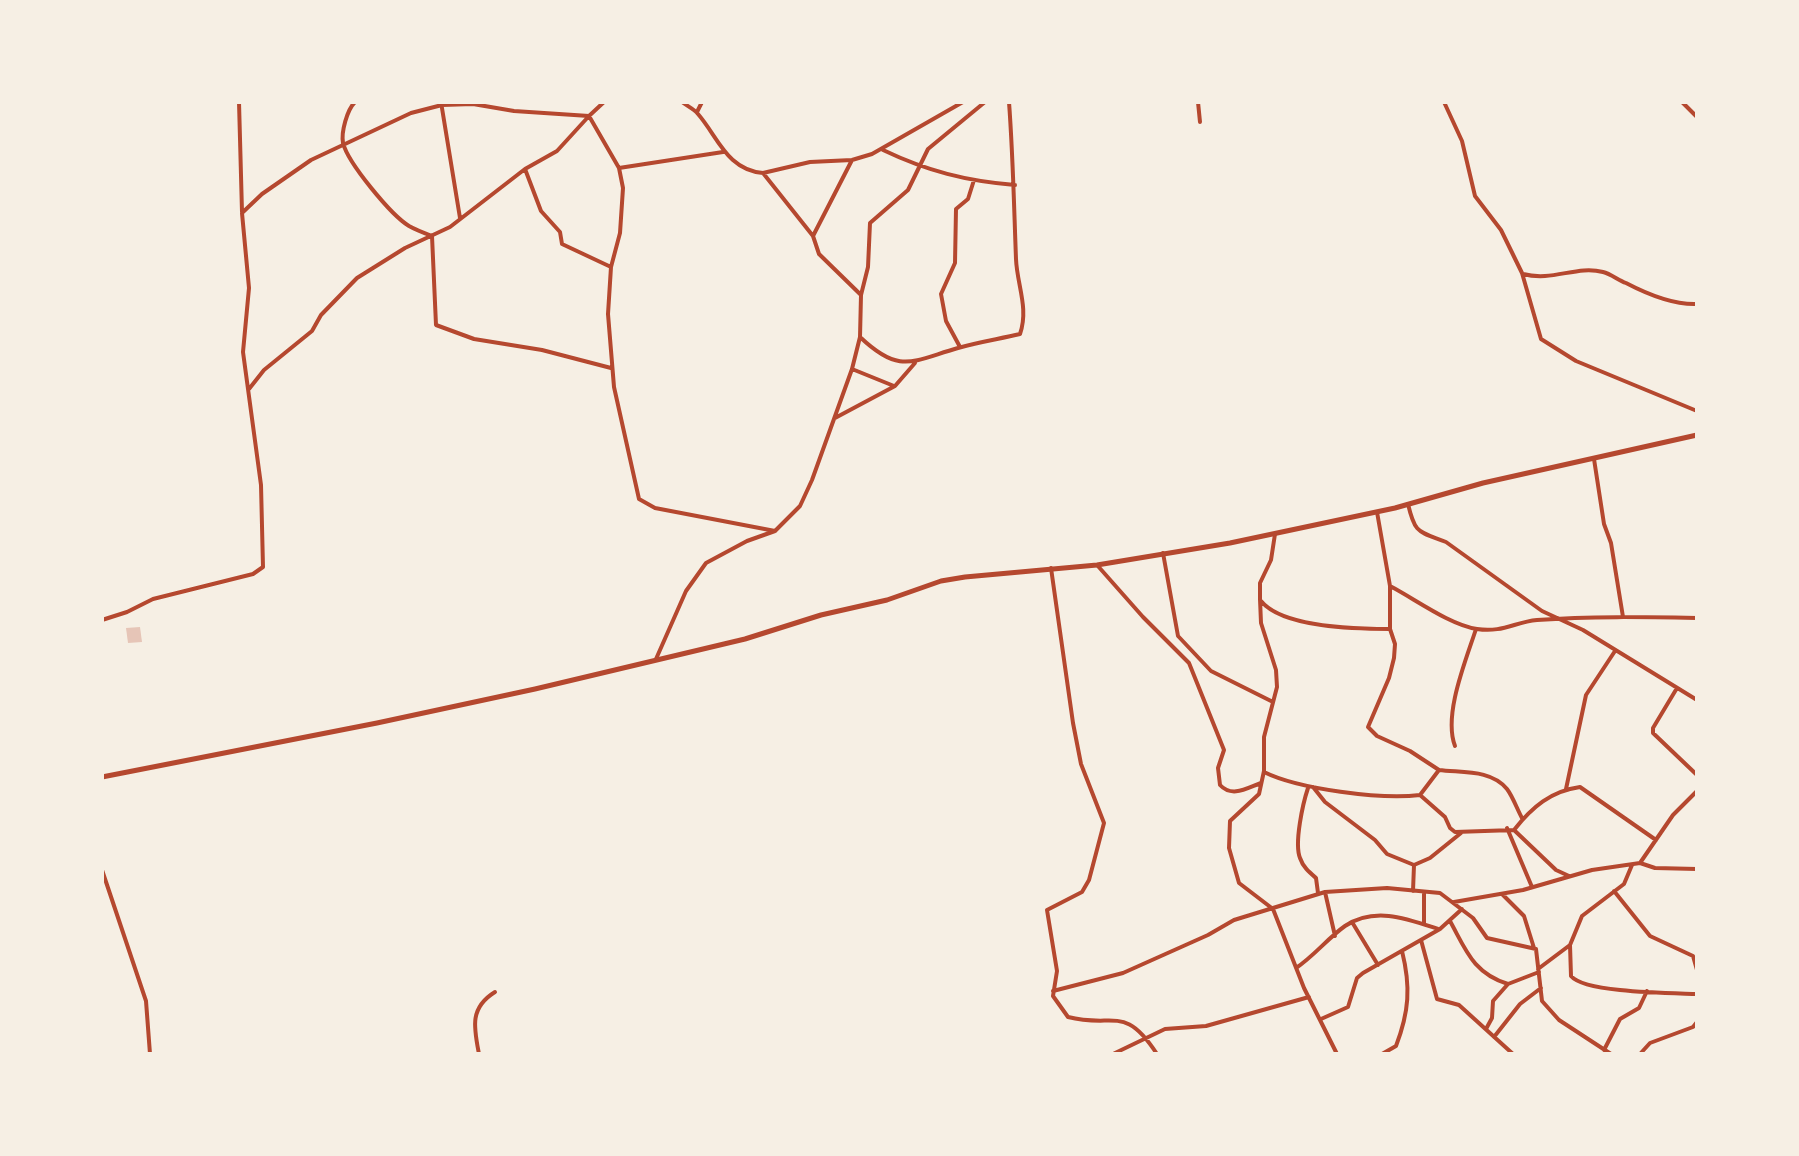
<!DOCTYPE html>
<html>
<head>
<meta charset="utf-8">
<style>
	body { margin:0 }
	#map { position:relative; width:1799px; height:1156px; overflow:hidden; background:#f6efe4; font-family:"Public Sans",sans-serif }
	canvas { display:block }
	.frame { position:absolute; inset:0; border:104px solid #f6efe4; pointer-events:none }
</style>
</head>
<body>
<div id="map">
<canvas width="1799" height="1156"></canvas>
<div class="frame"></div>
</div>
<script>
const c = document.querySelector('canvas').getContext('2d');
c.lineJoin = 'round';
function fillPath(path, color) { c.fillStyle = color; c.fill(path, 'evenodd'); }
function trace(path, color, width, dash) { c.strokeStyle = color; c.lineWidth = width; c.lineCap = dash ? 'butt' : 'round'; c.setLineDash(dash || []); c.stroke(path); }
fillPath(new Path2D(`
	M140 627 142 642 128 643 126 628Z`), '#e6c5b7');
trace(new Path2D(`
	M239 102 242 212
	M355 102C347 110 341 132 343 143 348 163 391 215 409 226 416 230 424 233 432 236L436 325 474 339 542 350 611 368
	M441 102 460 218
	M682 102C687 106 694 109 698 114 718 137 727 170 763 173L813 236 819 254 861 295
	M1198 102 1200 122
	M1444 102 1462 141 1475 196 1501 230 1522 273 1541 339 1576 361 1697 411
	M1682 102 1697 117
	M697 112 702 102
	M883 150C927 171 966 181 1015 185
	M619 168 723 152
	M525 169 541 211 560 232 562 244 611 267
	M763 173 810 162 852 160 872 154 963 102
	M813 236 852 160
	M1523 274C1553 282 1576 265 1603 272 1611 274 1618 280 1626 283 1647 294 1672 305 1697 304
	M860 337C900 375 912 361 958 348 978 342 999 339 1020 334 1029 308 1017 285 1016 259 1014 207 1013 155 1009 102
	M960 347 946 321 941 294 955 263 956 209 968 199 974 180
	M852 369 894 386
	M249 389 264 370 312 331 321 315 357 278 405 248 450 227 525 169 557 151 589 116 619 168 623 188 620 233 611 267 608 314 614 387 639 499 655 508 775 531
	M835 418 895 386 915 363
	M1594 459 1604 524 1611 543 1623 617
	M1408 504C1415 534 1418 531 1446 542L1542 611 1583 630 1697 700
	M1377 512 1390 586C1415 599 1450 625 1477 629 1502 633 1515 622 1537 620 1590 616 1644 617 1697 618
	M1275 534 1271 560 1260 583V599L1261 623 1276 670 1277 687 1264 737V771L1259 794 1230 821 1229 848 1239 883 1273 909 1304 988 1337 1054
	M1163 553 1178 636 1211 671 1273 702
	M1097 565 1143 617 1189 663 1224 750 1218 768 1220 785C1232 798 1247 788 1261 783
	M1051 568 1073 723 1081 764 1104 823 1089 880 1082 892 1047 910 1057 971 1053 996 1068 1017C1114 1029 1124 1003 1157 1054
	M1261 601C1283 628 1357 629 1390 629
	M102 620 127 612 153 599 253 574 263 567 261 485 243 352 249 288 242 213 262 194 311 160 411 113 442 105 473 104 514 111 589 116 604 102
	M656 659 686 591 706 563 747 541 775 531 800 506 812 480 852 369 860 337 861 295 868 267 870 223 908 190 928 149 985 102
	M1677 688 1653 728V733L1697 775
	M1455 746C1443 715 1466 660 1476 629
	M1439 770C1461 773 1491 769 1507 789 1513 797 1517 809 1522 818
	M1264 772C1298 789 1382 800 1420 795L1439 770 1410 751 1377 736 1368 727 1389 678 1394 658 1395 644 1390 629V586
	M1313 787 1325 802 1375 840 1387 854 1414 865 1413 891
	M1308 788C1303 803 1294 843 1300 858 1303 867 1309 872 1316 878L1318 893
	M1566 789 1586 695 1615 651
	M1420 795 1445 817 1450 828 1455 832 1514 830 1556 870 1569 876
	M1507 828 1532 887
	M1514 830C1532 807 1551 791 1580 787L1656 840
	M1640 863 1673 815 1697 791
	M1414 865 1430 858 1461 833
	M102 870 146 1001 150 1054
	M1614 891 1650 936 1693 956 1697 970
	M1325 892 1335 936
	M1502 894 1524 916 1534 948
	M1454 902 1523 890 1592 870 1640 863 1655 868 1697 869
	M1450 921C1466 950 1473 973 1508 984
	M1352 922 1378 965
	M1424 924V892
	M1421 940 1437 999 1459 1005 1513 1054
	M1570 945 1571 976C1585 993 1671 993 1697 994
	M1296 968C1314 956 1328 938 1345 926 1375 906 1408 919 1438 929
	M1538 969 1570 945 1582 916 1624 884 1632 865
	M1053 991 1123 973 1208 935 1234 920 1325 892 1387 888 1440 893 1473 918 1487 938 1536 949 1542 1001 1559 1020 1611 1054
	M1321 1019 1348 1007 1357 978 1363 973 1440 929 1462 909
	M1486 1029 1492 1018 1493 1001 1508 984 1539 972
	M1494 1037 1520 1004 1541 988
	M1604 1050 1620 1019 1639 1008 1647 991
	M479 1054C474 1028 469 1008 495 992
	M1113 1054 1165 1029 1206 1026 1309 997
	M1382 1054 1396 1046C1409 1012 1411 987 1402 951
	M1640 1054 1650 1043 1693 1027 1697 1022`), '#b5482f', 4);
trace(new Path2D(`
	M102 777 377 723 535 689 745 639 821 615 887 600 941 581 965 577 1097 565 1230 543 1395 508 1483 483 1697 435`), '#b5482f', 5);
</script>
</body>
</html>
